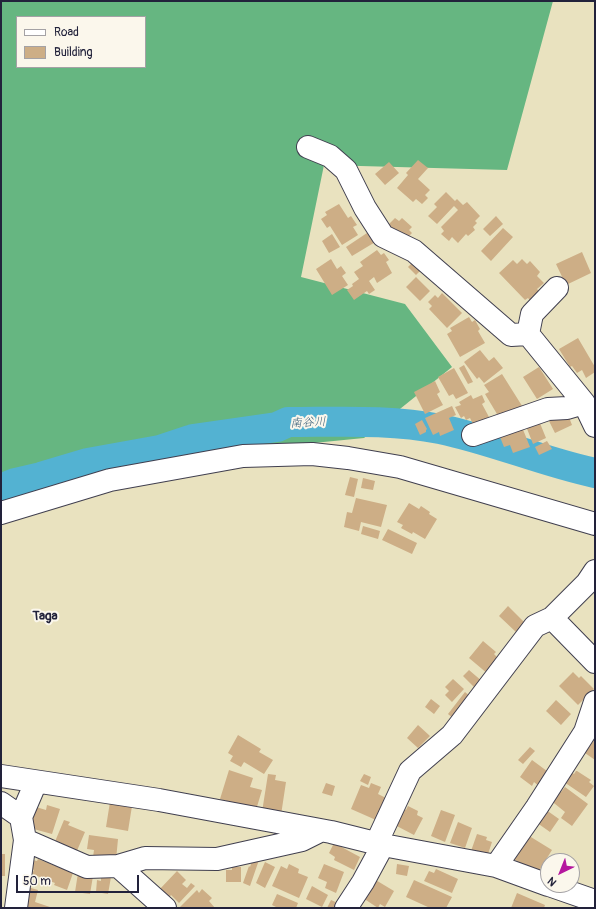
<!DOCTYPE html>
<html>
<head>
<meta charset="utf-8">
<style>
	body { margin:0 }
	#map { position:relative; width:596px; height:909px; overflow:hidden; background:#e9e2bf; font-family:Pangolin,sans-serif }
	canvas { display:block }
	.frame { position:absolute; inset:0; border:2px solid #22223b; pointer-events:none }
	.legend { position:absolute; left:16px; top:16px; width:130px; height:52px; box-sizing:border-box; background:#fbf7ec; border:1px solid #a4a2a5; margin:0; padding:5px 7px; list-style:none; font-size:12px; color:#22223b }
	.legend li { display:flex; align-items:center; gap:8px; height:20px }
	.legend b { width:20px; border:1px solid #a4a2a5 }
	.north { position:absolute; left:540px; top:853px; width:40px; height:40px; box-sizing:border-box; background:#fbf7ec; border:1px solid #a4a2a5; border-radius:50%; rotate:223deg; font-size:11px; font-weight:700; line-height:16px; text-align:center; color:#22223b }
	.north::after { content:''; display:block; margin:auto; width:14px; height:18px; background:#b5179e; clip-path:polygon(50% 0,100% 100%,50% 72%,0 100%) }
	.scale { position:absolute; left:16px; top:875px; width:123px; height:18px; box-sizing:border-box; border:2px solid #22223b; border-top:0; padding-left:5px; font-size:12px; line-height:14px; white-space:nowrap; color:#22223b; -webkit-text-stroke:3px #fbf7ec; paint-order:stroke }
</style>
</head>
<body>
<div id="map">
<canvas width="596" height="909"></canvas>
<div class="frame"></div>
<ul class="legend">
<li><b style="height:5px;background:#fff"></b>Road</li>
<li><b style="height:11px;background:#cdae86"></b>Building</li>
</ul>
<div class="north">N</div>
<div class="scale">50 m</div>
</div>
<script>
const c = document.querySelector('canvas').getContext('2d');
c.lineJoin = 'round';
function fillPath(path, color) { c.fillStyle = color; c.fill(path, 'evenodd'); }
function trace(path, color, width, dash) { c.strokeStyle = color; c.lineWidth = width; c.lineCap = dash ? 'butt' : 'round'; c.setLineDash(dash || []); c.stroke(path); }
function label(font, color, halo, rows, align = 'center') {
  c.font = font + ' Pangolin,"Klee One",sans-serif'; c.lineWidth = 4; c.setLineDash([]); c.textBaseline = 'middle'; c.strokeStyle = halo; c.fillStyle = color; for (const [text, x, y, turn = 0] of rows) {
    c.save(); c.translate(x, y); c.rotate((+turn || 0) * Math.PI / 180); c.textAlign = isNaN(turn) ? turn : align; if (halo) c.strokeText(text, 0, 0); c.fillText(text, 0, 0); c.restore();
  }
}
fillPath(new Path2D(`
	M1 1H553L507 170 324 165 301 277 405 304 452 367 364 438 1 474ZM17 17H145V67H17Z`), '#66b681');
trace(new Path2D(`
	M1 489 15 483 41 477 88 463 160 450 190 440 193 441V439L277 427 288 422C339 422 390 419 440 429 493 440 543 462 595 473`), '#53b2d2', 30);
fillPath(new Path2D(`
	M418 160 428 168 418 179 430 190 425 195 428 198 422 204 416 199 413 202 397 188 408 175 406 173Z
	M389 162 399 173 385 185 375 174Z
	M446 192 455 201 457 199 463 205 467 202 480 216 475 221 477 223 473 227 475 230 468 236 466 234 458 243 452 237 449 241 441 234 444 231 441 227 458 210 454 206 437 224 428 216 437 207 434 204Z
	M339 204 348 218 351 216 357 225 353 227 358 235 342 245 330 226 327 228 321 219 327 215 325 212Z
	M496 216 503 224 490 236 483 229Z
	M395 218 399 221 402 218 412 227 409 230 412 233 407 238 405 244 388 225Z
	M503 228 513 237 491 261 481 251Z
	M370 231 377 241 352 256 346 247Z
	M332 234 340 247 329 253 322 241Z
	M377 250 381 255 384 253 389 260 386 262 392 273 377 283 374 277 369 281 375 290 369 294 367 291 354 300 347 290 353 286 352 284 359 279 354 272 363 266 360 262Z
	M582 252 591 273 566 285 556 264Z
	M331 259 337 269 341 266 346 273 342 276 348 285 332 295 316 269Z
	M522 259 527 264 530 261 540 272 537 276 544 283 537 289 543 296 534 305 528 298 525 300 499 273 513 260 517 264Z
	M412 263 420 271 416 275 408 267Z
	M416 277 430 291 420 301 406 287Z
	M442 293 462 313 447 328 429 309 432 306 428 302 435 295 438 298Z
	M469 317 472 322 475 320 480 329 478 331 485 343 460 357 447 334 452 331 450 328Z
	M578 338 595 367V372L586 378 582 370 577 373 572 366 570 367 559 349Z
	M480 350 489 361 494 357 503 368 484 383 479 377 477 379 464 362Z
	M464 365 473 382 468 384 459 368Z
	M539 367 553 389 537 399 523 377Z
	M454 368 468 393 456 399 453 394 449 396 438 377Z
	M502 374 524 409 500 419 485 394 489 392 484 385Z
	M435 381 440 392 437 394 443 405 425 414 414 392Z
	M471 395 473 399 482 395 485 402 482 404 489 417 473 424 470 418 466 420 464 416 461 418 455 407 461 405 459 402Z
	M452 406 456 415 449 418 454 430 440 436 439 432 433 435 425 418Z
	M567 412 572 425 555 433 549 421Z
	M537 416 546 438 533 444 524 421Z
	M422 420 427 429 426 430V432L420 435 415 424Z
	M520 422 530 447 513 453 510 445 504 447 500 437Z
	M547 441 552 449 539 455 535 447Z
	M350 477 358 479 354 497 345 495Z
	M363 478 375 481 373 490 361 488Z
	M356 498 387 505 381 527 361 522 359 531 344 527 347 512 352 513Z
	M409 503 419 509 421 506 430 512 429 514 437 519 425 539 413 532 412 534 401 528 403 525 397 522Z
	M363 526 380 531 378 539 361 534Z
	M388 529 417 543 412 554 382 540Z
	M508 606 526 624 517 633 499 616Z
	M483 641 496 652 494 654 500 660 488 674 469 658Z
	M469 670 483 682 476 689 463 676Z
	M573 672 579 678 581 676 594 689 578 705 559 686Z
	M453 679 464 689 452 702 445 695 449 691 445 687Z
	M465 692 472 698 455 720 448 714Z
	M431 699 440 706 434 714 425 707Z
	M556 700 571 714 561 725 546 711Z
	M418 725 430 736 418 748 407 738Z
	M238 735 261 749 259 752 273 760 264 774 244 762 241 767 230 761 233 756 228 753Z
	M595 739V760L585 753Z
	M530 747 535 751 523 764 518 760Z
	M532 760 551 774 540 787 534 782 532 786 520 777Z
	M229 770 253 778 250 787 262 790 256 810 220 799Z
	M576 771H577L591 780 589 782 594 786 586 797 564 782 571 772 574 774Z
	M268 774 276 775 275 780 286 782 281 815 262 812Z
	M364 774 371 777 368 785 360 781Z
	M326 783 335 786 332 796 322 793Z
	M371 783 381 787 378 794 386 798 376 820 351 809 361 785 369 788Z
	M565 787 588 804 572 826 561 818 565 812 549 799 557 788 561 792Z
	M110 802 132 806 128 831 106 827Z
	M47 805 60 809 52 834 30 828 36 807 46 810Z
	M400 806 406 810 408 806 418 811 417 815 423 818 414 835 391 823Z
	M542 807 559 819 550 832 533 820Z
	M441 810 455 815 445 842 431 836Z
	M64 820 70 822 68 825 85 832 76 853 54 844Z
	M458 822 472 828 465 848 450 843Z
	M477 834 487 837 486 840 492 842 487 857 471 851Z
	M526 834 552 850 537 874 511 857Z
	M89 835 118 839 116 860 93 857 94 850 87 849Z
	M334 843 360 857 354 870 334 860 335 857 329 853Z
	M1 854H5V876H1Z
	M253 858 259 860 250 886 243 883 249 866 250 867Z
	M38 859 73 873 67 890 54 885 55 883 32 874 34 870 30 868 33 860 37 861Z
	M265 862 275 867 265 888 256 883Z
	M289 864 299 869 298 873 308 877 299 898 272 886 281 866 287 869Z
	M324 864 344 872 336 893 325 888 327 882 318 878Z
	M397 864 409 866 407 876 396 874Z
	M232 867H241V882H226V870H232Z
	M436 869 458 879 452 893 424 881 429 871 434 873Z
	M177 871 186 880 182 884 187 888 191 883 195 886 179 903 171 895 168 899 159 890Z
	M78 873 93 876 90 894 75 892Z
	M101 876 111 877 108 894 96 892 97 880 101 881Z
	M374 879 394 891 385 907 380 904 378 908 363 898Z
	M414 880 452 897 446 908H430L406 897Z
	M24 886 38 890 35 902 53 908H19Z
	M312 886 328 895 322 907 306 899Z
	M202 889 212 898 209 901 215 908H179L197 890 199 893Z
	M517 893 545 905 544 908H511Z
	M277 894 298 903 296 908H278L272 905Z
	M331 900 340 904 338 908H327Z`), '#cdae86');
const minor = new Path2D(`
	M308 147 330 156 346 170 365 208 383 236 414 251 511 335 528 334
	M557 288 532 314 528 334 584 403 595 426
	M473 435 548 409 567 408 584 403
	M1 513 110 480 243 456 312 454 348 458 400 467 595 524
	M552 618 595 662
	M1 776 159 800 331 832 383 845 496 866 548 885
	M1 803 21 817
	M25 840 87 867 118 866 145 858 217 859 302 840 320 831
	M376 844 410 771 452 735 535 626 552 618 587 583 595 571
	M118 866 165 908
	M496 866 537 807 585 732 595 702
	M549 885 595 901
	M16 908 25 840 21 817 36 782
	M346 908 363 882 383 845`);
trace(minor, '#403f4f', 24);
trace(minor, '#fff', 22);
label('italic 12px', '#365c77', '#fbf7ec', [
	["南谷川",308,423,-3]
]);
label('bold 13px', '#22223b', '#fbf7ec', [
	["Taga",45,617]
]);
</script>
</body>
</html>
